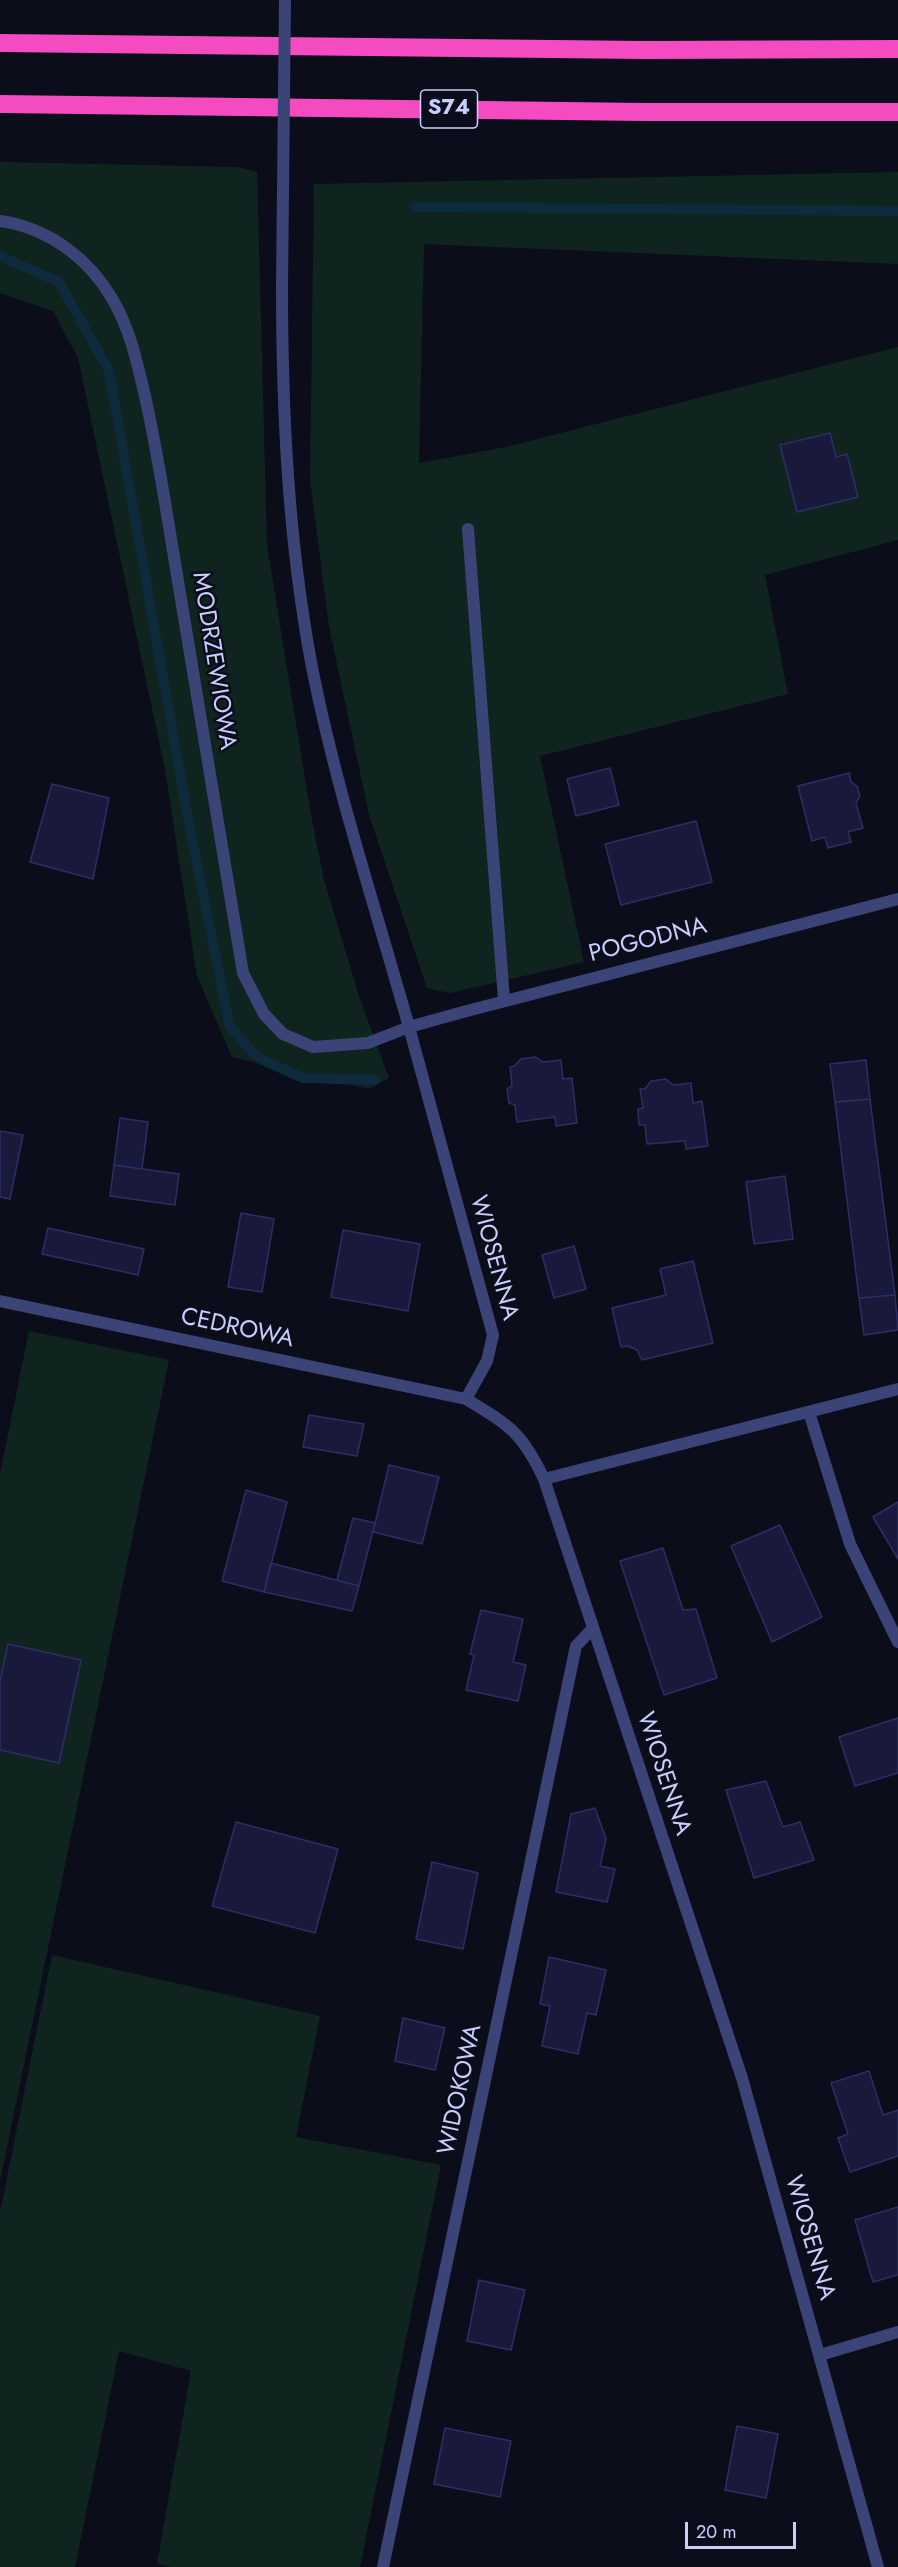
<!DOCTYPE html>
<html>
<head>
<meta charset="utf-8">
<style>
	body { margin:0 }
	#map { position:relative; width:898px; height:2567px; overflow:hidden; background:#0c0d1b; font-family:Jost,sans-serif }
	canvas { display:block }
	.scale { position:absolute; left:685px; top:2522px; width:111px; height:27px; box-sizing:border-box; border:3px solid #c9cefc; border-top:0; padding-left:8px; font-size:18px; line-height:21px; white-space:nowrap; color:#c9cefc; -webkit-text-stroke:4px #0c0d1b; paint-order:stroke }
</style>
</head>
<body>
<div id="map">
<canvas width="898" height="2567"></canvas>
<div class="scale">20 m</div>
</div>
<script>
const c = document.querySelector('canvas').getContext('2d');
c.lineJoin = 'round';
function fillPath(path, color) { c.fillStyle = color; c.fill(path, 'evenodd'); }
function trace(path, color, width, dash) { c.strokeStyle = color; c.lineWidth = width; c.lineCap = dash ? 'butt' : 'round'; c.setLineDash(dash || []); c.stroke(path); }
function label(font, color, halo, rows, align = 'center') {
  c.font = font + ' Jost,sans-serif'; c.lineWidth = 5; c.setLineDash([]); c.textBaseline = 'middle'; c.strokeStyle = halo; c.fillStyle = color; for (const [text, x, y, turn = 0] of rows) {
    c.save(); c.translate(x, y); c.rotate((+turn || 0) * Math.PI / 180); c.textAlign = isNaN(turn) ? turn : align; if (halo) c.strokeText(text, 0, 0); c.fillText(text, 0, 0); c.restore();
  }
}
fillPath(new Path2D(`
	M0 162 237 167 257 172 267 545 311 815 324 880 359 996 389 1078 369 1089 232 1057 197 976 165 770 78 358 53 311 0 293Z
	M898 172V264L424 244 419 463 506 447 898 347V540L765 575 788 694 540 756 584 962 450 993 427 988 369 815 329 626 310 480 314 184Z
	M29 1331 169 1360 0 2181V1474Z
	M52 1955 320 2016 296 2137 441 2165 360 2567H171L157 2564 191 2371 119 2351 75 2567H0V2212Z`), '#0f241f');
trace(new Path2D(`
	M415 207 898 211
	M0 256 59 282 109 371 187 813 230 1027 258 1058 303 1078 375 1080`), '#0e2a3d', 10);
const building = new Path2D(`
	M830 433 836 457 847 454 858 497 797 512 780 445Z
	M610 768 619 805 576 816 567 779Z
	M849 773 851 782 857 786 860 796 856 803 863 828 848 832 851 842 828 848 825 837 812 841 798 786Z
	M52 784 109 798 93 879 30 862Z
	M696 821 712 882 621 905 605 844Z
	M535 1057 543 1062 561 1060 563 1079 572 1078 577 1123 556 1126 555 1117 517 1122 515 1105 509 1103 507 1089 512 1086 510 1067 514 1066 521 1059Z
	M866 1060 870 1099 835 1102 830 1064Z
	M666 1079 673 1085 691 1083 693 1103 702 1101 708 1146 686 1149 685 1141 647 1144 645 1125H639L638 1112V1109L643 1108 640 1089H645L651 1081Z
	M870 1099 895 1295 859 1298 835 1102Z
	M120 1118 148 1122 142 1169 114 1165Z
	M0 1131 23 1135 10 1199 0 1197Z
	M114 1165 179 1174 175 1205 110 1196Z
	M785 1176 793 1239 754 1244 746 1182Z
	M241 1213 274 1219 262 1292 228 1287Z
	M48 1228 144 1249 138 1275 42 1254Z
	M343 1230 420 1244 408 1311 331 1297Z
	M574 1246 586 1289 554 1298 542 1255Z
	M693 1261 713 1343 642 1360 637 1350 628 1346 621 1347 612 1308 666 1295 660 1269Z
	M895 1295 898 1330 864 1335 859 1298Z
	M309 1415 364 1424 357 1456 303 1447Z
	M389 1465 439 1477 422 1544 373 1532Z
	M246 1490 287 1502 264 1592 222 1581Z
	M898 1502V1559L873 1517Z
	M353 1518 375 1523 359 1586 337 1580Z
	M780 1525 822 1617 772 1642 731 1546Z
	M663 1548 683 1610 696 1609 717 1678 664 1695 620 1561Z
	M271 1563 359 1586 352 1611 264 1592Z
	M481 1610 523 1619 513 1662 526 1665 518 1701 466 1690 474 1655 470 1654Z
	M8 1644 81 1660 59 1763 0 1750V1681Z
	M898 1718V1773L855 1786 839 1737Z
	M766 1781 783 1827 800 1822 814 1860 754 1878 726 1790Z
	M595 1808 606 1839 600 1866 615 1869 607 1902 556 1892 571 1814Z
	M236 1822 338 1849 315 1933 212 1906Z
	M432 1862 478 1873 463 1949 416 1939Z
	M549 1957 606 1970 596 2015 587 2013 578 2054 542 2046 550 2006 540 2004Z
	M403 2018 445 2028 435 2070 395 2061Z
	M869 2071 883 2115 898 2110V2156L850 2172 838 2138 848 2134 831 2083Z
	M898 2207V2275L873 2282 855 2220Z
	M479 2280 525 2290 511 2350 467 2341Z
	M737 2426 778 2434 766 2498 725 2490Z
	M445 2428 511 2441 500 2497 434 2484Z`);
fillPath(building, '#191a3b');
trace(building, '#2d2e65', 1.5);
trace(new Path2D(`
	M383 2567 576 1646 593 1628`), '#3a4477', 12);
trace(new Path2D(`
	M0 221C49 228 90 259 114 302 131 332 137 363 145 396 157 449 165 503 174 557 197 695 220 834 243 973L264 1014 283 1034 313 1047 368 1043 409 1027 463 1012 898 899
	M282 285C282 412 288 537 311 662 335 786 375 906 409 1027 438 1130 465 1233 493 1335L487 1361 466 1399
	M468 529 504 1000
	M0 1301 466 1399C509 1425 522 1432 544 1479L742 2078 878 2567
	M809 1412 850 1544 898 1642
	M544 1479 898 1389
	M820 2355 898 2332`), '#3a4477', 12);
trace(new Path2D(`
	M0 43 644 50 898 49
	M0 104 644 112H898`), '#f44cc0', 18);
trace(new Path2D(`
	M282 285 285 0`), '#3a4477', 12);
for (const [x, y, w] of [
	[449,109,57]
]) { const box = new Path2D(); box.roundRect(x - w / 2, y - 19, w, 38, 4.5); c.fillStyle = '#0c0d1b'; c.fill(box); trace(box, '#c9cefc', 1.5); }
label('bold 22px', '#c9cefc', null, [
	["S74",449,109]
]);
label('24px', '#c9cefc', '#0c0d1b', [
	["MODRZEWIOWA",213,661,81],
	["POGODNA",648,941,-14],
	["WIOSENNA",493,1258,75],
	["CEDROWA",237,1329,12],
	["WIOSENNA",663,1774,72],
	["WIDOKOWA",461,2090,-78],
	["WIOSENNA",809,2238,74]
]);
</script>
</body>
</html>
